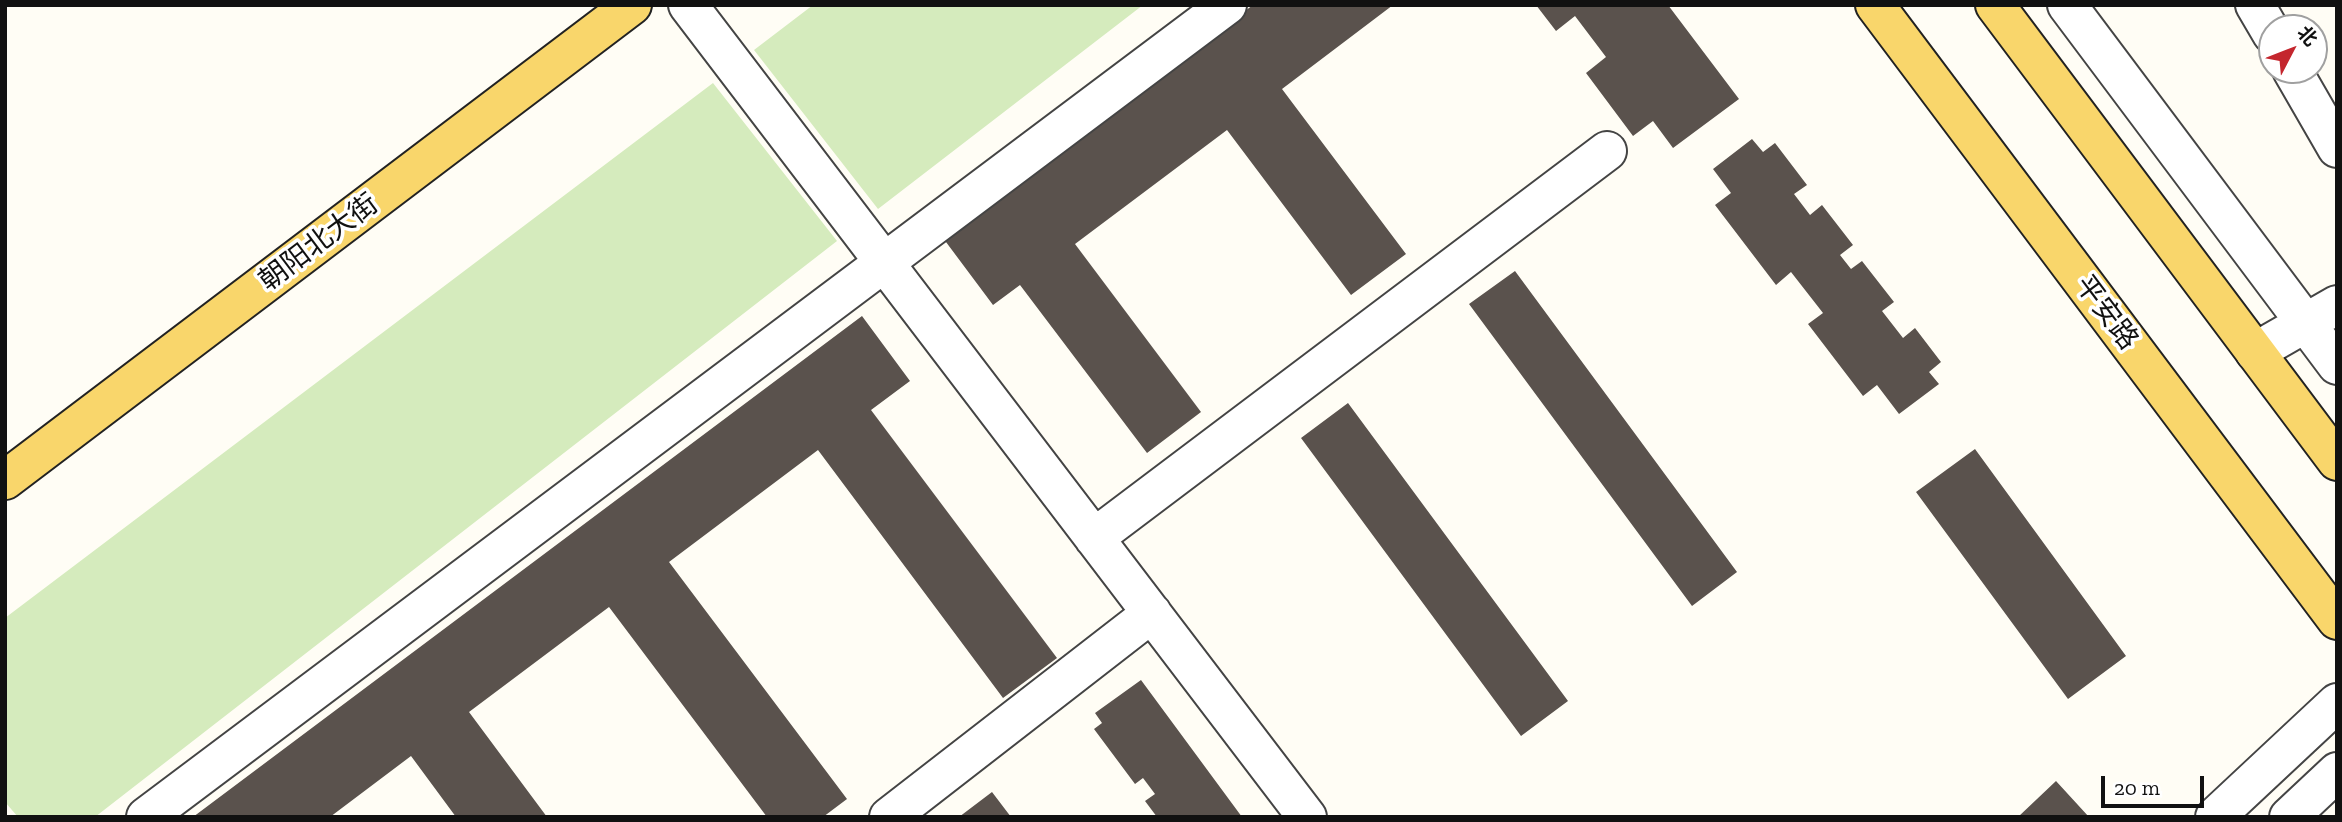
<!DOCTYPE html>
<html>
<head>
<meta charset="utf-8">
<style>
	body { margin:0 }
	#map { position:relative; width:2342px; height:822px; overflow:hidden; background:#fffdf5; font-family:"Zilla Slab","Noto Sans SC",serif }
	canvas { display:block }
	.frame { position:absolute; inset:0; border:7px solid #111; pointer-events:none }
	.north { position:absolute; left:2258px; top:14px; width:70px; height:70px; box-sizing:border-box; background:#fff; border:2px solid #a0a0a0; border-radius:50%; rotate:48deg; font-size:19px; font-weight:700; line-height:28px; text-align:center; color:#111 }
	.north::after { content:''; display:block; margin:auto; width:24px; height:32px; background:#c4262e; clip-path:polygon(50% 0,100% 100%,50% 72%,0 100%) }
	.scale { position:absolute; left:2101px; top:776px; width:103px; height:32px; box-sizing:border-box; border:4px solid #111; border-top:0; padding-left:9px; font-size:21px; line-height:24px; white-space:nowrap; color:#111; -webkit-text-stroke:5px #fff; paint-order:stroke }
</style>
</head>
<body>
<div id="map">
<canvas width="2342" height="822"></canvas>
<div class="frame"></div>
<div class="north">北</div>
<div class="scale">20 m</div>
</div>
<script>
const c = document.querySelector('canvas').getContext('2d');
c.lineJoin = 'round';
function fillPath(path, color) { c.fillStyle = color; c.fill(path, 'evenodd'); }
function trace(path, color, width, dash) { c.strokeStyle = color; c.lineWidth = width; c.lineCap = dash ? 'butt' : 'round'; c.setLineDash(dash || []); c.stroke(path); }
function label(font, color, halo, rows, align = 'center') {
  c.font = font + ' "Zilla Slab","Noto Sans SC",serif'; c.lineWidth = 7; c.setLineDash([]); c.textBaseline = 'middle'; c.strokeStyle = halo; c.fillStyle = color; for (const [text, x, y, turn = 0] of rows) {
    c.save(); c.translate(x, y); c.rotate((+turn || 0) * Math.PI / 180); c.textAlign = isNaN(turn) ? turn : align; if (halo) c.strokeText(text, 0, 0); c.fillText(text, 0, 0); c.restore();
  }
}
fillPath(new Path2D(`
	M813 5H1143L878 209 754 50Z
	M713 83 837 241 95 817H18L5 802V618Z`), '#d5ebbd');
fillPath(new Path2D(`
	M1253 5H1393L1282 89 1406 254 1351 295 1227 130 1075 244 1201 412 1147 453 1020 285 993 305 943 238Z
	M1536 5H1668L1739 99 1673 148 1653 121 1633 136 1586 73 1606 57 1575 16 1556 31Z
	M1752 139 1763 152 1775 143 1807 185 1794 194 1810 215 1822 205 1853 245 1840 255 1851 269 1862 261 1894 302 1882 311 1903 338 1915 328 1941 362 1929 372 1939 384 1899 414 1877 385 1863 396 1808 324 1823 313 1791 272 1776 285 1715 205 1731 193 1713 169Z
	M1515 271 1737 572 1692 606 1469 304Z
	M862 316 910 381 871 410 1057 658 1003 698 818 450 669 562 847 799 823 817H767L609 607 469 712 547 817H456L411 756 330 817H193Z
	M1348 403 1568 701 1521 736 1301 438Z
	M1975 449 2126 656 2068 699 1916 492Z
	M1141 680 1242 817H1157L1145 801 1155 794 1143 778 1135 784 1094 729 1102 723 1095 713Z
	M2056 781 2089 817H2018Z
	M992 792 1011 817H959Z`), '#5a524d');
const minor = new Path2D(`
	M688 5 1307 817
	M2067 5 2337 365
	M2255 5 2272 34
	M2292 70 2337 148
	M2255 352 2337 305
	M1094 538 1607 151
	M146 817 1227 5
	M889 817 1152 613
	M2215 817 2337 703
	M2289 817 2337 772`);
const major = new Path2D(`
	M1875 5 2337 620
	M1995 5 2337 461
	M5 480 632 5`);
trace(minor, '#444', 42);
trace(major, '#222', 42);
trace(minor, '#fff', 38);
trace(major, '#f9d66b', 38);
label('28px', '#111', '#fff', [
	["朝阳北大街",319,243,-37],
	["平安路",2106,313,53]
]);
</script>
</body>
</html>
